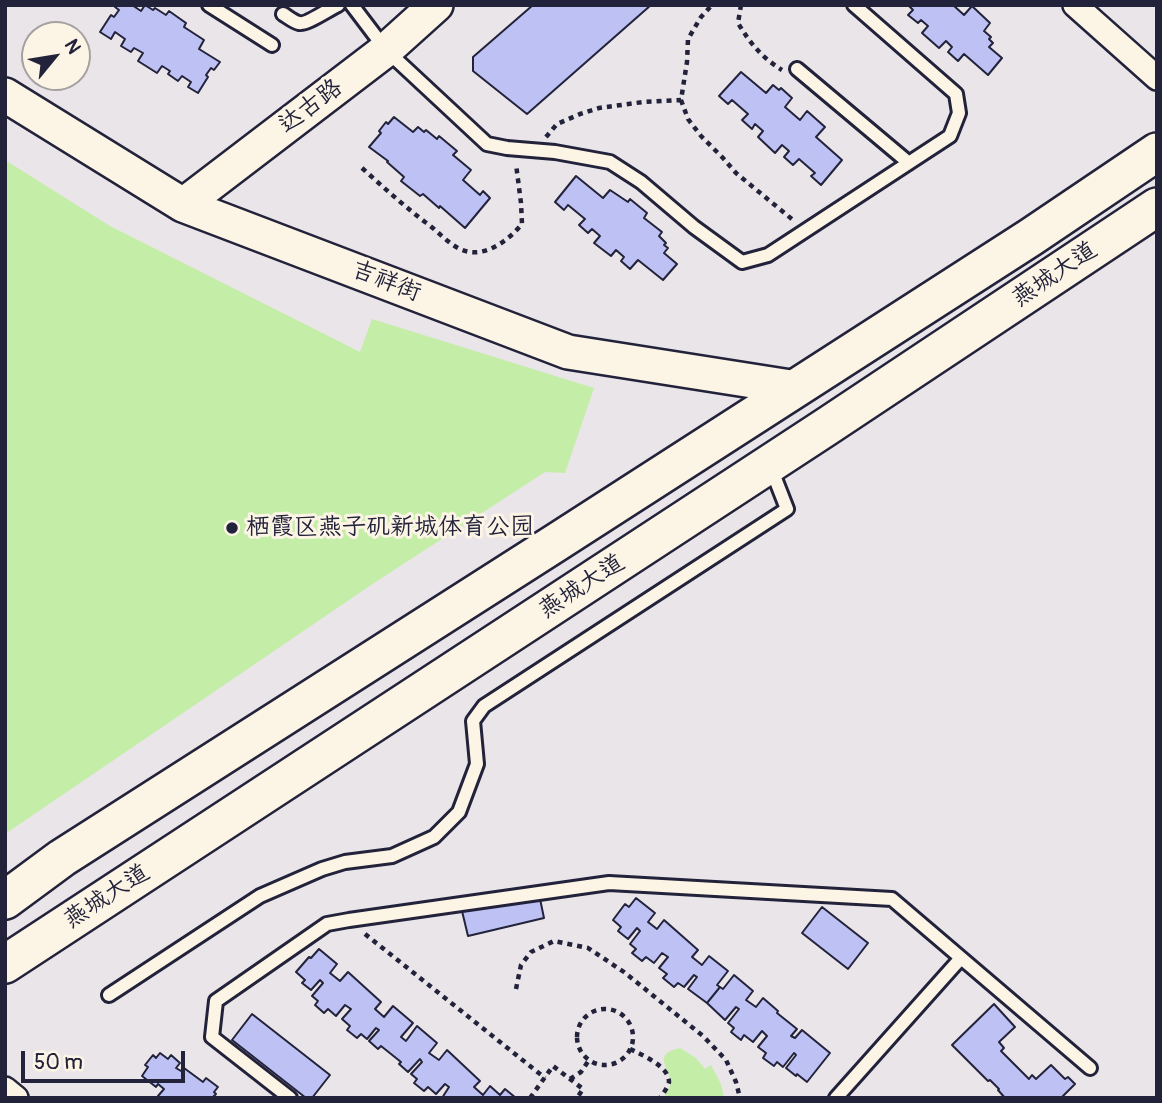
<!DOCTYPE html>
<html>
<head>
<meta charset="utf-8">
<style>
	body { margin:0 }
	#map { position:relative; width:1162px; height:1103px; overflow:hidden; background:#e9e5e9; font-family:Pangolin,sans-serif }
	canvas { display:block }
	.frame { position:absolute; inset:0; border:7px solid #22223b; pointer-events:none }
	.north { position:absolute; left:21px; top:21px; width:70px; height:70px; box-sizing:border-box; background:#fcf5e5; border:2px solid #a5a1a1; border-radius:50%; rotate:60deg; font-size:19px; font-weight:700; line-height:28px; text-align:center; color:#22223b }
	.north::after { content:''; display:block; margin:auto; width:24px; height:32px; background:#22223b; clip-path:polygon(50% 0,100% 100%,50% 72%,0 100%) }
	.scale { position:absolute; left:21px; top:1051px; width:164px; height:32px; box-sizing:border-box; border:4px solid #22223b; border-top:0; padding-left:9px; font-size:21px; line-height:24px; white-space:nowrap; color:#22223b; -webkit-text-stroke:5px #fcf5e5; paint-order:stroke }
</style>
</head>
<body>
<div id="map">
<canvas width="1162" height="1103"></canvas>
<div class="frame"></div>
<div class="north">N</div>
<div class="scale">50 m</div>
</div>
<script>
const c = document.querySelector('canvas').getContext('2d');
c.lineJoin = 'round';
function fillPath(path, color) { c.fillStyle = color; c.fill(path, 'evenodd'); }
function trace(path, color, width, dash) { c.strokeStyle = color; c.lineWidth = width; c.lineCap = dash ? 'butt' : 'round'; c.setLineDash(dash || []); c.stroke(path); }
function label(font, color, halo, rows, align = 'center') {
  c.font = font + ' Pangolin,"LXGW WenKai TC",sans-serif'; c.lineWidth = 6; c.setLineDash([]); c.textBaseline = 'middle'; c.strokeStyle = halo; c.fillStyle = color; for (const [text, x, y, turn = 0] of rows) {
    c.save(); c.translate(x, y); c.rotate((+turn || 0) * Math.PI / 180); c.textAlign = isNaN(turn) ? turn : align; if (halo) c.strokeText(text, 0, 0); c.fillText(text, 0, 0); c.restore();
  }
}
fillPath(new Path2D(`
	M5 160 110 226 360 352 372 319 594 388 565 473 545 472 374 583 5 834Z
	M680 1048 696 1058 705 1069 711 1065 721 1084 724 1098H664C666 1092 670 1089 670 1083 670 1065 651 1055 680 1048Z`), '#c4eda8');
const building = new Path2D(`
	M116 5H132L141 11 145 5 153 10 155 8 166 15 169 11 186 23 184 27 204 40 199 49 220 62 214 70 211 68 206 75 208 77 198 93 188 87 191 82 182 76 178 81 168 74 170 71 162 66 157 73 138 61 143 53 134 48 131 52 121 46 125 39 115 32 111 39 100 32 111 15 114 17 119 10 115 7Z
	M533 5H651L527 114 473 71V57Z
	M908 5H953L964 15 972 6 990 23 984 31 991 37 989 39 993 43 989 47 1002 58 988 75 964 54 958 61 948 52 952 47 946 41 939 48 922 33 928 26 921 20 918 23 908 15 913 10Z
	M741 72 766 93 773 85 779 90 781 88 792 98 785 107 800 120 807 111 825 127 816 137 842 160 821 185 811 176 815 173 799 159 793 165 784 157 789 151 782 145 775 153 758 137 763 131 755 124 752 129 742 120 748 114 732 100 728 104 719 96Z
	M394 117 413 132 418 127 424 132 426 130 437 139 439 136 457 151 453 155 471 170 463 180 480 195 483 191 490 198 465 228 440 206 439 208 423 194 420 196 401 181 404 177 387 162 388 161 369 147 381 133 379 131 386 122 388 124Z
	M576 176 603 198 610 190 628 202 630 199 647 213 644 218 662 232 659 236 666 243 664 245 668 248 664 253 677 264 663 280 638 260 630 269 621 261 624 257 616 250 611 256 594 243 600 236 592 229 588 233 579 225 585 219 568 205 564 210 555 202Z
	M539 894 544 918 468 936 462 911Z
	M636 898 655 913 648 922 657 929 664 920 698 950 692 957 702 965 709 956 728 971 717 985 720 987 707 1003 688 989 697 977 694 975 684 987 678 983 674 987 663 978 667 974 659 968 668 957 662 953 654 963 646 957 642 961 632 953 636 949 630 944 640 931 637 928 628 939 618 931 621 927 613 920 625 904 629 907Z
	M822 907 868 943 848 969 802 933Z
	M319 949 337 964 330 973 340 981 348 972 381 1002 375 1009 384 1017 393 1006 413 1023 401 1037 406 1041 417 1026 437 1043 429 1053 439 1060 447 1050 480 1081 474 1087 483 1095 490 1086 500 1095 505 1089 516 1098H442L449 1087 445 1084 436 1094 428 1087 424 1091 414 1083 417 1079 411 1074 422 1062 420 1059 408 1072 399 1064 401 1062 381 1046 378 1049 369 1041 379 1030 376 1028 367 1039 361 1034 357 1038 347 1030 350 1026 342 1019 351 1009 345 1005 336 1016 328 1009 324 1013 315 1005 318 1001 312 996 323 983 320 980 311 990 302 983 305 980 296 972 309 957 311 958Z
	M734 975 753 991 746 1000 756 1007 763 998 778 1011 777 1013 797 1029 791 1036 795 1038 802 1030 830 1053 807 1082 797 1074 796 1076 786 1068 796 1055 794 1053 783 1067 777 1062 774 1066 763 1058 766 1053 758 1047 767 1036 762 1031 753 1042 744 1035 741 1040 731 1032 734 1028 728 1023 739 1009 736 1007 725 1020 707 1003 720 987 723 989Z
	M994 1004 1015 1027 999 1042 1004 1048 1001 1051 1029 1079 1032 1075 1036 1079 1051 1065 1065 1079 1068 1077 1075 1084 1061 1098H1005L998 1090 999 1089 990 1080 988 1081 952 1045Z
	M252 1014 330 1075 312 1098H306L232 1040Z
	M160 1053 168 1059 171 1055 180 1063 176 1068 181 1071 184 1068 203 1082 206 1078 218 1087 214 1092 216 1094 212 1098H159L158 1096 164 1089 158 1084 156 1087 142 1076 148 1067 145 1065 153 1055 156 1058Z`);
fillPath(building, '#bec1f3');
trace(building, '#22223b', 2);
const lane = new Path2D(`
	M209 5 272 45
	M352 5 386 50 487 144 507 148 555 152 610 162 641 182 694 227 742 262 768 255 950 136 959 113 956 94 854 5
	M283 14C288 17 294 22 299 23 306 25 329 9 338 5
	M797 69 909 163
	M109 995 260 896 322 869 345 862 392 856 434 837 459 812 477 764 473 721 484 706 787 509 771 468
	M290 1098 212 1037 216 1001 327 924 349 920 609 883 892 899 1090 1068
	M836 1098 961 958`);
const street = new Path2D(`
	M1075 5 1157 78
	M5 1089 16 1098`);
const secondary = new Path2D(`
	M5 95 183 205 568 352 797 388
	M183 205 386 50 436 5`);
const primary = new Path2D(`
	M5 900 62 858 557 542 1031 237 1157 152
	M5 964 826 427 1157 207`);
trace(lane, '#22223b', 18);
trace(street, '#22223b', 28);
trace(secondary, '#22223b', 38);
trace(primary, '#22223b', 42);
trace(new Path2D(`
	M741 5 738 23C750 43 761 57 782 70
	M681 100 688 119 701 136 723 158 736 173 793 220
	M546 137 557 124 580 114 599 108 643 102 681 100 687 62 688 39 701 17 712 5
	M362 168C383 187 403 205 425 222 437 230 447 243 460 249 483 260 508 241 522 224L521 203 516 164
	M365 934 545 1078
	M516 989 521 965 531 952 554 941 588 948 624 972 703 1036 726 1060 736 1082 740 1098
	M577 1037a28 28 0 1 1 56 0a28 28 0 1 1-56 0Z
	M630 1049C642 1055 669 1066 669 1082 668 1087 663 1094 660 1098
	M570 1079 581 1072 589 1060
	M530 1098 553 1066 583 1089 577 1098`), '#22223b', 4.5, [5, 5]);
trace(lane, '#fcf5e5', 12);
trace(street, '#fcf5e5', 23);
trace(secondary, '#fcf5e5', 33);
trace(primary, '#fcf5e5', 37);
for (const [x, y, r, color] of [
	[232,528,7,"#22223b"]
]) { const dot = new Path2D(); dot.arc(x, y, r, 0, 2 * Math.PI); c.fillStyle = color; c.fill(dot); trace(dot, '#fcf5e5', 2.5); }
label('24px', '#22223b', '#fcf5e5', [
	["达古路",311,107,-37],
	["燕城大道",1055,275,-34],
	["吉祥街",386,282,21],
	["燕城大道",582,587,-33],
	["燕城大道",107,897,-33]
]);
label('24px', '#22223b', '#fcf5e5', [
	["栖霞区燕子矶新城体育公园",246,528]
], 'left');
</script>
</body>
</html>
